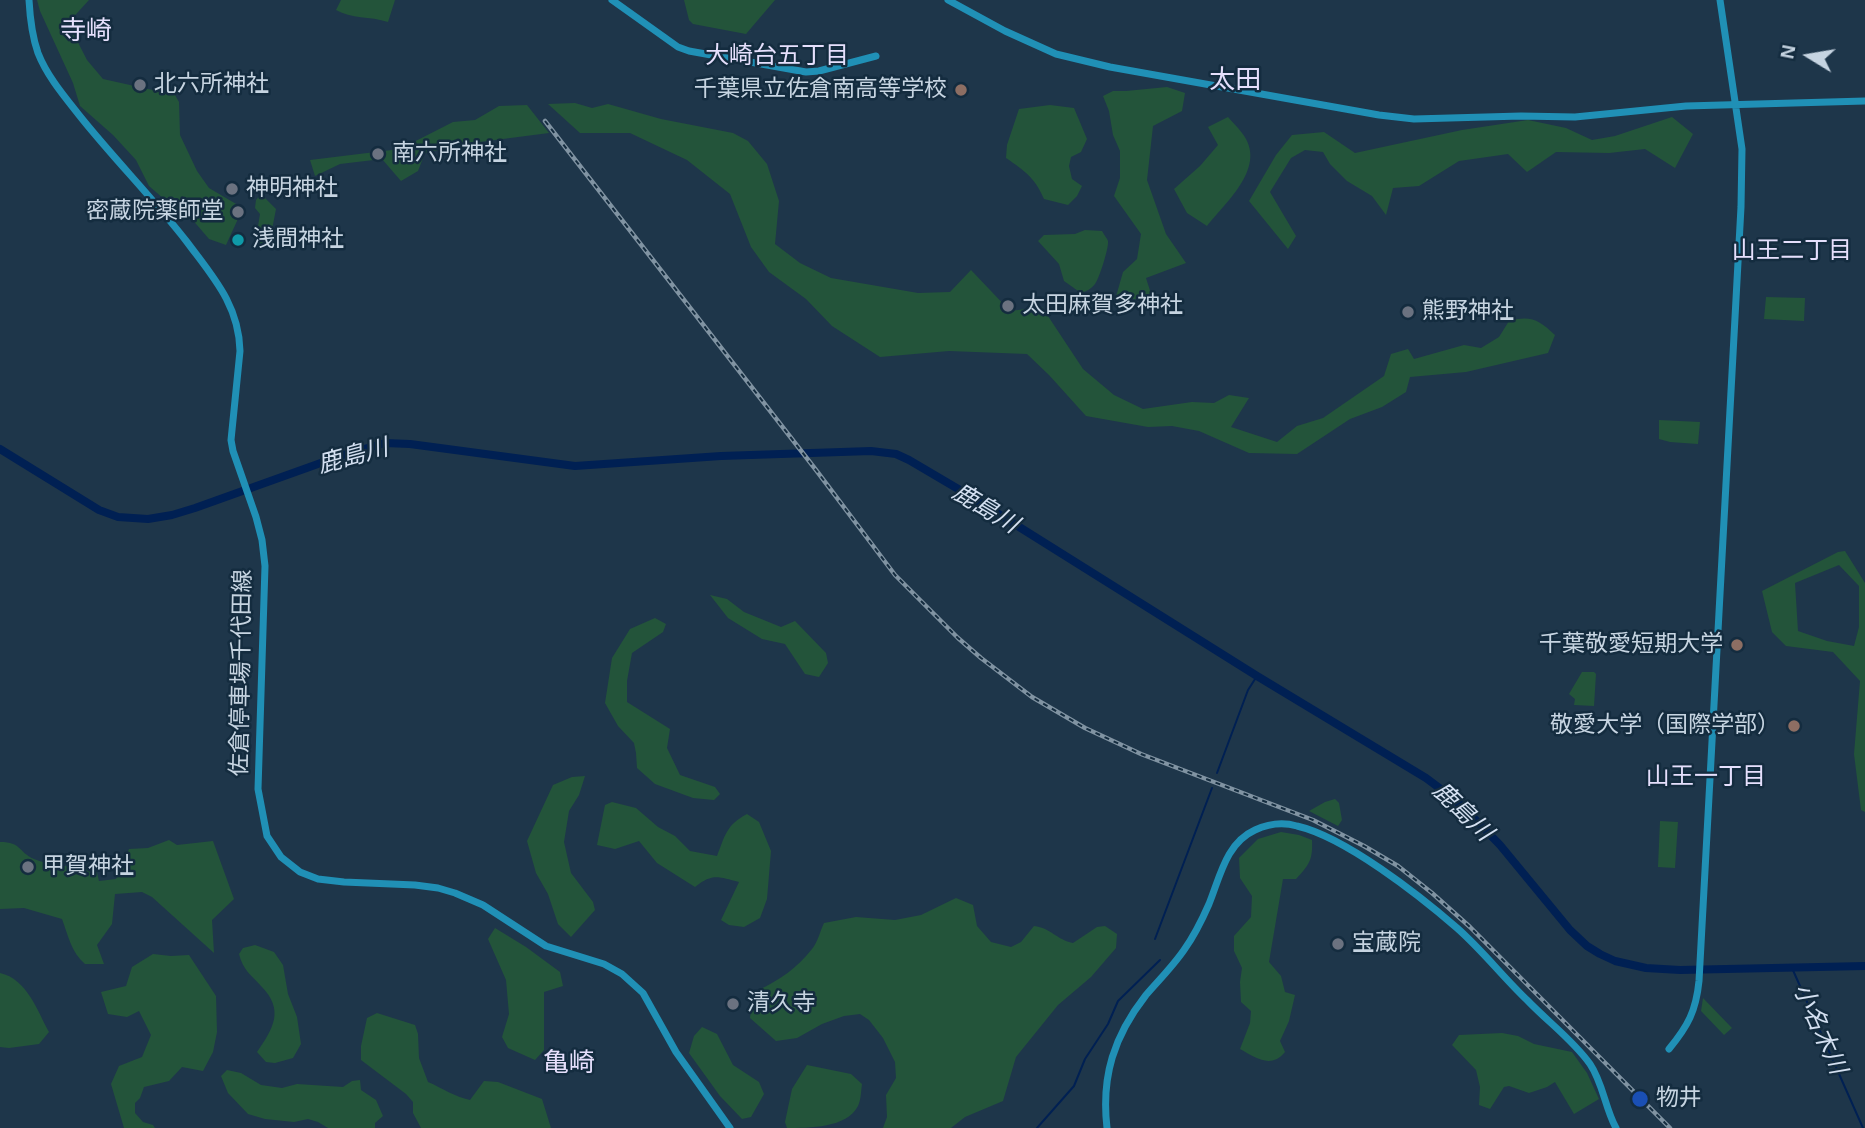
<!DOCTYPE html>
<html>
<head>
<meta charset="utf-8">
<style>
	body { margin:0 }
	#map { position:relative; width:1865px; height:1128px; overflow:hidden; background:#1e364a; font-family:Helvetica,sans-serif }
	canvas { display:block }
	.north { position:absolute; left:1774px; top:21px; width:70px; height:70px; -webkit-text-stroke:5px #142c3f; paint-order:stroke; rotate:281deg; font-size:19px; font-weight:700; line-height:28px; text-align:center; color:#c6d4e1 }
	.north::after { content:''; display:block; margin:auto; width:24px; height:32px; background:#c6d4e1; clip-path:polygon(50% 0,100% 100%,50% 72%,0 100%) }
</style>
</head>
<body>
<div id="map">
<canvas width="1865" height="1128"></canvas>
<div class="north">N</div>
</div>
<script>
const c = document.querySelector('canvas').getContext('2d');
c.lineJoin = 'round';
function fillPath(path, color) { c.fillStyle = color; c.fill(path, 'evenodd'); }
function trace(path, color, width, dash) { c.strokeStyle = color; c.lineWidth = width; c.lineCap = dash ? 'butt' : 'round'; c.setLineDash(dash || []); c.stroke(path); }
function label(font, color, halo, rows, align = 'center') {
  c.font = font + ' Helvetica,"Noto Sans JP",sans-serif'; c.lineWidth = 5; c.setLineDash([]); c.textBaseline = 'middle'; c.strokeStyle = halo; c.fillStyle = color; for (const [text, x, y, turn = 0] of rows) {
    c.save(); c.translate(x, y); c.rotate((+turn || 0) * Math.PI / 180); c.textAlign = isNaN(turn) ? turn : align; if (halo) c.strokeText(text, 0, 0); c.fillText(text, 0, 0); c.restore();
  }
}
fillPath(new Path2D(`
	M37 0H89L68 23 87 60 103 79 175 95 179 102 180 135 197 171 209 188 243 208 226 245 209 239 191 218 164 199 149 186 136 160 113 135 80 106 73 83 40 11Z
	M341 0H395L388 22C370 16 351 19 336 10Z
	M684 0H775L746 34 693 24 689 20Z
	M1167 87 1185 93 1182 111 1153 126 1147 180 1166 234 1186 263 1146 278 1154 303 1134 299 1115 300 1123 272 1137 259 1141 234 1114 196 1120 178V151L1113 135 1109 111 1103 96 1113 91H1126Z
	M575 103 592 108 608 104 661 119 733 133 748 141 767 164 779 201 775 244 800 263 831 278 918 293 950 292 971 270 1010 311 1042 307 1083 369 1114 395 1143 409 1192 402 1214 403 1229 395 1249 398 1231 427 1277 442 1297 426 1323 418 1384 376 1391 354 1408 349 1414 359 1464 345 1481 348 1499 337 1509 321C1531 315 1539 320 1555 335L1548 353 1466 372 1410 377 1406 392 1382 407 1350 419 1297 454 1249 453 1199 431 1172 426 1148 427 1086 416 1049 375 1027 354 949 351 880 357 832 326 806 299 769 272 751 247 730 194 687 160 630 133H580L548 104Z
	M527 105 549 133 464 144 425 153 418 171 401 181 382 159 340 164 315 176 310 160 400 149 453 122 475 120 499 106Z
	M1050 105 1074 108 1087 139 1081 152 1071 157 1069 166 1072 179 1082 186 1077 196 1068 205 1044 199C1035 178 1025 171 1006 158L1007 145 1019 109Z
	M1228 117C1232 122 1238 127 1242 133 1268 166 1227 201 1207 226L1187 213 1174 189 1200 166 1218 145 1208 127Z
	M1672 117 1693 134 1675 168 1645 149 1609 153 1556 152 1527 172 1508 154 1459 161 1419 186 1393 188 1386 215 1372 196 1347 181 1330 164 1323 152 1305 150 1291 158 1270 192 1296 236 1288 249 1249 201 1276 155 1292 135 1324 132 1355 153 1462 130 1528 120 1566 128 1592 140 1615 136Z
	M261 194 276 209 271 235 260 245 255 244 260 214 255 208 256 200Z
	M1085 230 1102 231C1104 235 1107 238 1108 241 1109 248 1099 279 1095 284 1091 289 1087 291 1081 293L1064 281 1059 264 1038 241 1044 235 1075 234Z
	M1766 297 1805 298 1804 321 1764 319Z
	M1659 420 1700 422 1698 444 1670 442 1659 439Z
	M1845 551 1865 583V812L1861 810 1854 754 1860 681 1833 652 1786 646 1772 632 1762 591 1838 552ZM1839 565 1859 586V627L1854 646 1827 641 1798 631 1795 583Z
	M710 595 727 599 744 612 781 627 795 621 826 653 828 663 819 677 805 674 785 644 762 639 728 618Z
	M655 618 666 624 663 632 632 653 627 681V702L670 729 667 748 680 775 715 787 720 794 714 800 693 798 655 784 637 768 636 753 634 743 618 726 605 703 612 658 630 629Z
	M1582 672H1594L1596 674 1594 706 1574 705 1575 699 1569 694Z
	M585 776 579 795 569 811 564 842 571 873 593 902 595 910 571 937 558 924 548 894 536 873 527 841 553 785 572 777Z
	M1335 799 1339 803 1342 820 1338 826 1309 811 1325 802Z
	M612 802 636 808 658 827 675 836 690 851 717 856C725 836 726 825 747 814L759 822 771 851 767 899 760 918 744 927 729 925 721 920 739 882C718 877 713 873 695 887L657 863 639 841 615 849 597 845 605 805Z
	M1660 821 1678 822 1675 868 1658 867Z
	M1281 832 1299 835 1312 840C1313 860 1309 865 1296 879H1283L1269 962 1281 976 1285 992 1295 995 1289 1021 1280 1041 1285 1052C1271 1069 1256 1058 1240 1049L1250 1023 1251 1011 1241 1002 1240 982 1242 968 1234 951V936L1251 917 1252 896 1240 878 1239 858 1258 839Z
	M169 840 177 845 213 841 234 899 212 920 214 953 152 897 142 892 115 894 112 924 97 945 104 964H85C71 952 68 935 62 919L24 908 0 909V842C22 842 18 852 34 859 56 868 73 867 95 864L99 881 116 879 129 849 148 848Z
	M956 898 973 905 977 926 991 942 1011 947 1021 942 1034 926C1051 928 1057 940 1073 943L1097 927 1105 926 1117 934 1116 948 1091 977 1058 1005 1016 1057 1003 1101 965 1117 951 1128H883L887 1117 886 1095 896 1078 895 1062 883 1038 869 1020 860 1014 844 1016 822 1024 797 1038 776 1041 750 1018 752 1002 758 990C779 981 798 967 812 949 818 942 820 931 824 923L856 917 895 920 921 915Z
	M495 928 526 947 560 972 563 986 544 992V1050L535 1060 508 1048 502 1037 509 1014 506 980 488 939Z
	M255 945 274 952 283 965 288 994 297 1017 301 1044 293 1058 275 1063 266 1062 257 1052C273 1029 285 1010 261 986 251 975 243 970 239 954L243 948Z
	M153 954 171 956 189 955 216 996 217 1032 213 1052 203 1071 182 1067 169 1081 144 1087 140 1098 135 1103V1113L143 1122 153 1125 155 1128H124L111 1084 119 1066 142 1057 151 1035 139 1011 127 1017 108 1014 101 992 126 986 132 967Z
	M0 973C27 979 37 1010 49 1032L39 1044 9 1048 0 1047Z
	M1703 998 1732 1028 1724 1035 1701 1011Z
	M377 1013 415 1025 418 1034 419 1058 428 1082C442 1088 455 1097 470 1100L484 1081 498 1082 542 1099 551 1128H421L413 1113V1102L406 1094 361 1060V1046L367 1018Z
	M702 1027 717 1034 733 1065 759 1082 764 1094 751 1117 742 1119 720 1096 689 1053 694 1036Z
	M1502 1033 1518 1036 1534 1044 1572 1052 1587 1073 1599 1099 1574 1114 1555 1082 1547 1087 1529 1093 1509 1086 1504 1087 1490 1109 1479 1105 1480 1087 1476 1070 1452 1045 1459 1035Z
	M807 1065 851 1074 862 1084C861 1091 861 1100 858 1106 847 1128 809 1128 787 1128L785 1122 792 1089Z
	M227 1070 241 1073 261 1085 282 1088 297 1084 343 1087 352 1081 360 1080 361 1090 376 1100 383 1116 375 1123V1128H328L318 1122 308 1119 294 1122 265 1119 248 1114 228 1093 221 1076Z`), '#23543a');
trace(new Path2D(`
	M1217 773 1248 690 1257 676
	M1155 939 1212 788
	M1792 968 1863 1128
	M1037 1128 1074 1086 1085 1059 1108 1024 1118 1001 1160 960`), '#002053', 2);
trace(new Path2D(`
	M0 449 99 510 118 517 148 519 172 515 195 508 343 455 385 443 410 444 575 466 721 456 871 451 896 454 909 460 965 493 1257 676 1426 778 1454 799 1468 812 1500 845 1570 930 1587 946 1600 954 1615 961 1646 968 1680 970 1865 966`), '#002053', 8);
trace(new Path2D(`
	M29 0C30 18 32 36 38 53 47 76 64 96 79 115 114 159 153 198 187 242 213 277 239 305 240 351L231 440 233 451 256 517 262 540 265 566 258 789 267 836 281 857 300 872 318 879 344 882 415 885 438 888 455 893 483 905 546 946 604 964 622 974 643 993 676 1052 730 1128
	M612 0 678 47 689 51 806 72 819 71 876 56
	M948 0 1005 31 1056 54 1110 67 1379 115 1414 119 1521 116 1575 117 1686 106 1865 101
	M1669 1049C1688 1026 1696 1011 1699 981L1741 207 1742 149 1720 0
	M1107 1128C1101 1076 1114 1036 1146 995 1159 980 1173 966 1184 950 1194 936 1202 920 1209 904 1220 877 1226 843 1255 830 1268 824 1283 822 1297 826 1345 837 1419 895 1457 928 1482 950 1503 977 1527 1000 1548 1022 1573 1040 1590 1064 1603 1083 1605 1108 1616 1128`), '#2090b6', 7);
const rail = new Path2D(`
	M545 121 816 470 895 575 958 638 981 658 1032 697 1085 728 1141 754 1313 820 1364 846 1398 866 1432 893 1470 927 1670 1128`);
trace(rail, '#8093a2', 4.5);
trace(rail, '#142c3f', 2, [5]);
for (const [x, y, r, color] of [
	[140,85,7,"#6b7280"],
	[961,90,7,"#8d6e63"],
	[378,154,7,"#6b7280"],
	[232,189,7,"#6b7280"],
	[238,212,7,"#6b7280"],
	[238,240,7,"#0f9aa8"],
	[1008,306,7,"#6b7280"],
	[1408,312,7,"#6b7280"],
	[1737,645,7,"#8d6e63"],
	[1794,726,7,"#8d6e63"],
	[28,867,7,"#6b7280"],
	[1338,944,7,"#6b7280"],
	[733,1004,7,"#6b7280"],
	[1640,1099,9,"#1a4fb4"]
]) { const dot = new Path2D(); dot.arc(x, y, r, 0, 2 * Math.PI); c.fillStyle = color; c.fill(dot); trace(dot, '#142c3f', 2.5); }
label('23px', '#c6d4e1', '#142c3f', [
	["北六所神社",154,85],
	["千葉県立佐倉南高等学校",947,90,"right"],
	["南六所神社",392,154],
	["神明神社",246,189],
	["密蔵院薬師堂",224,212,"right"],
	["浅間神社",252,240],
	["太田麻賀多神社",1022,306],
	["熊野神社",1422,312],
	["千葉敬愛短期大学",1723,645,"right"],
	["敬愛大学（国際学部）",1780,726,"right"],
	["甲賀神社",42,867],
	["宝蔵院",1352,944],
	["清久寺",747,1004],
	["物井",1656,1099]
], 'left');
label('23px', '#c6d4e1', '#142c3f', [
	["佐倉停車場千代田線",242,673,-89]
]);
label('24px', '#e5dffc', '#142c3f', [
	["大崎台五丁目",777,56],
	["山王二丁目",1792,251],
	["山王一丁目",1706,777]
]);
label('italic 24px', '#d4e0f1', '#142c3f', [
	["鹿島川",353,457,-15],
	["鹿島川",985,509,31],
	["鹿島川",1462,812,44],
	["小名木川",1819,1029,66]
]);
label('26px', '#e5dffc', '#142c3f', [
	["寺崎",86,32],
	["太田",1235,81],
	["亀崎",569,1064]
]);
</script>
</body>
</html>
